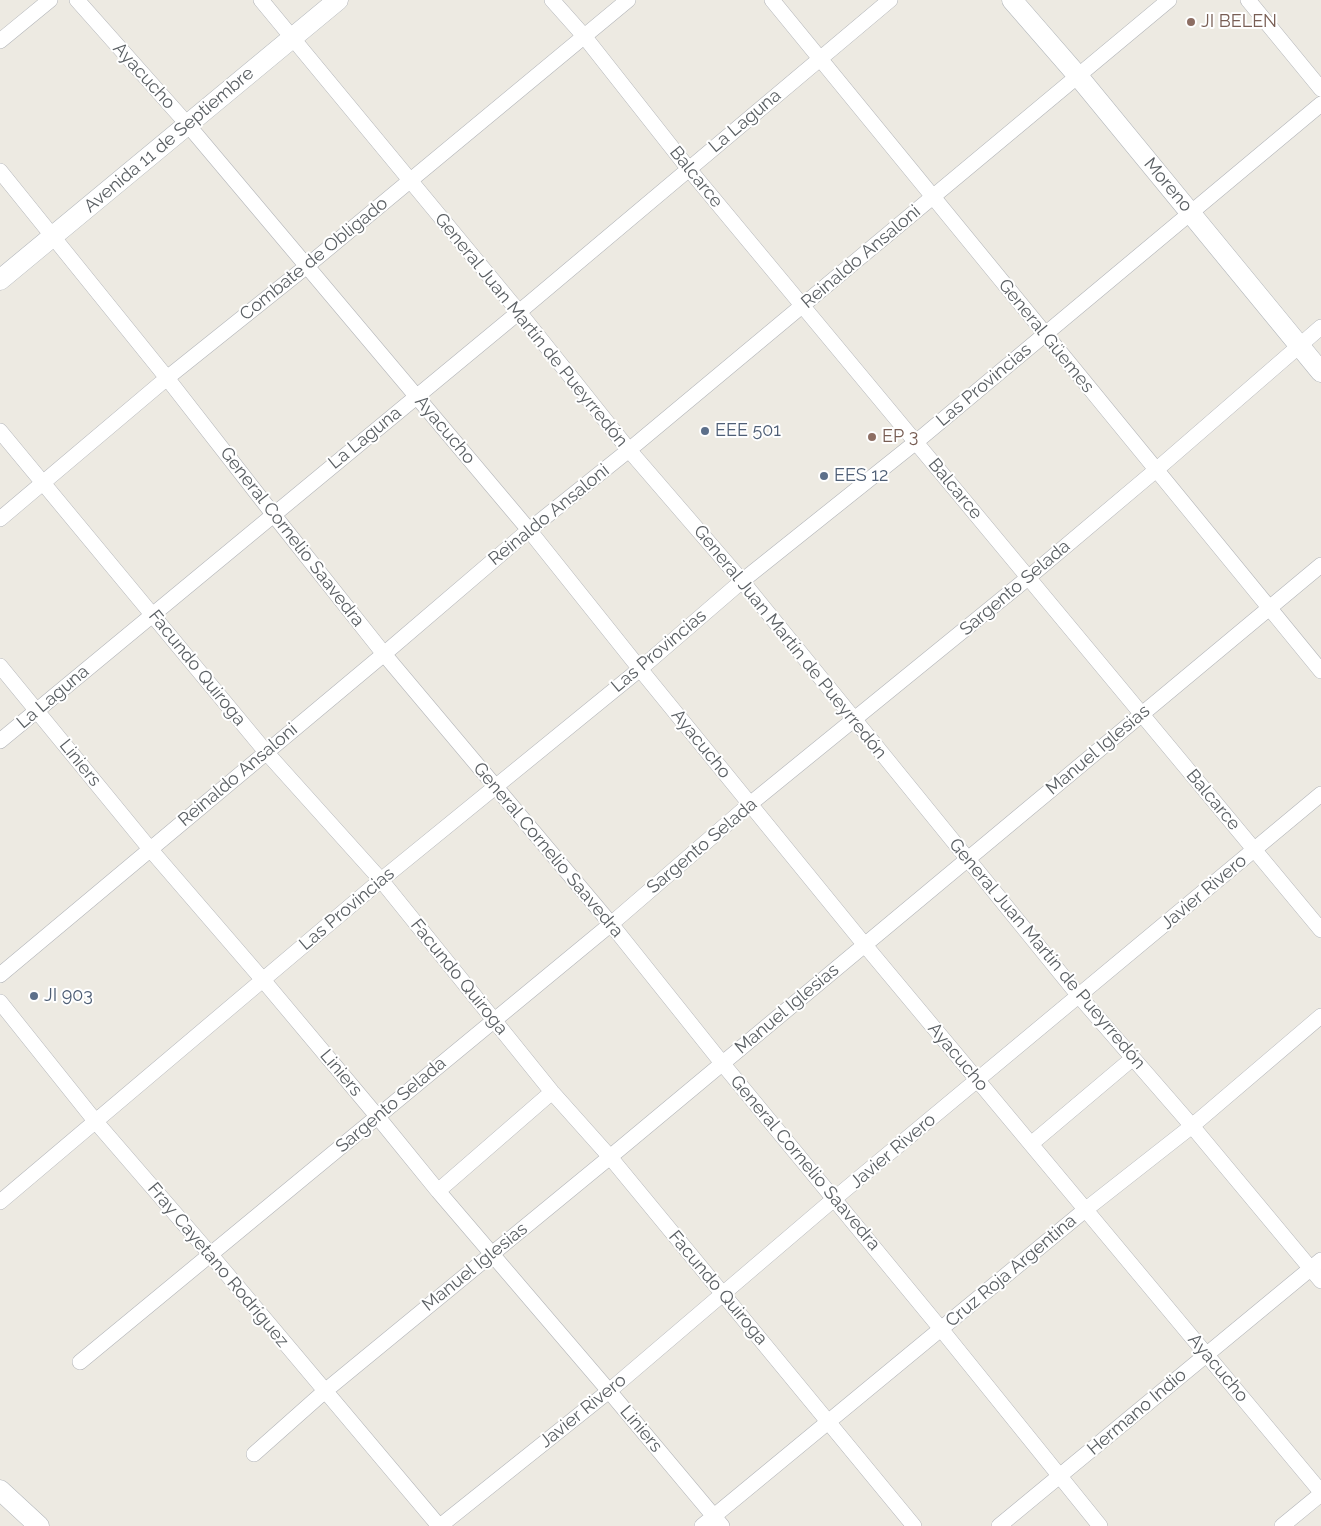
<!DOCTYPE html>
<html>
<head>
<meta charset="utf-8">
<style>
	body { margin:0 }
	canvas { display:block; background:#edeae2 }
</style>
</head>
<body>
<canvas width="1321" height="1526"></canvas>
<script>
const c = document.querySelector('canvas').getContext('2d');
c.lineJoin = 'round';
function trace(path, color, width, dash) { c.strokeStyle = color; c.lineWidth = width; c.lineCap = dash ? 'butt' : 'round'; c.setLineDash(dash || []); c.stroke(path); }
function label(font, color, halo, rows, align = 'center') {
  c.font = font + ' Raleway,sans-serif'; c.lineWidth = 4; c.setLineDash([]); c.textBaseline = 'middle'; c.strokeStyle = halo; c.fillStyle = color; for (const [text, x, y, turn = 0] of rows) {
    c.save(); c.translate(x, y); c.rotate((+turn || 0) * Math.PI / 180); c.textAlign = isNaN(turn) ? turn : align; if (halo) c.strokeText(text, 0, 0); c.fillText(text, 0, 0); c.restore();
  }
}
const street = new Path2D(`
	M77 0 188 125 529 530 640 669 864 944 1321 1492
	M261 0 519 312 629 450 742 581 1079 996 1192 1126 1321 1281
	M552 0 584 36 688 168 1321 930
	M772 0 1321 671
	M1248 0 1321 89
	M0 41 50 0
	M0 171 167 378 273 514 384 654 611 924 722 1063 941 1329 1100 1526
	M0 431 266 752 381 880 552 1092 610 1157 914 1526
	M0 519 167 378 307 266 628 0
	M0 666 150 849 263 980 377 1116 438 1191 609 1391 722 1526
	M0 741 519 312 890 0
	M0 975 384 654 529 530 629 450 1169 0
	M0 1002 96 1122 210 1254 439 1526
	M1031 1144 1133 1058
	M438 1191 552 1092
	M0 1202 381 880 640 669 742 581 916 442 1321 104
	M80 1362 611 924 750 804 1029 577 1156 470 1321 327
	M254 1454 325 1391 610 1157 1321 565
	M440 1526 609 1391 834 1199 1321 794
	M702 1526 1085 1210 1192 1126 1321 1016
	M999 1526 1321 1260
	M1282 1526 1321 1494`);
const secondary = new Path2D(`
	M1012 0 1078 76 1321 372
	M0 280 338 0
	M0 1490 39 1526`);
trace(street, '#b3b5b9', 16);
trace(secondary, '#b4b8bc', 21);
trace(street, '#fff', 15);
trace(secondary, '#fff', 20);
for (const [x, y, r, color] of [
	[1191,22,5,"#8d6e63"],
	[705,431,5,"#5c6f8a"],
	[872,437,5,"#8d6e63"],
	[824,476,5,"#5c6f8a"],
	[34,996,5,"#5c6f8a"]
]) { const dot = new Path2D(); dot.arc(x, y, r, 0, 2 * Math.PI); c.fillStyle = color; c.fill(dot); trace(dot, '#fff', 2); }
label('18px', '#785e54', '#fff', [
	["JI BELEN",1201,22],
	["EP 3",882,437]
], 'left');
label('18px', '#5a5f63', '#fff', [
	["Ayacucho",144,76,48],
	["La Laguna",745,121,-40],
	["Avenida 11 de Septiembre",169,140,-40],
	["Balcarce",696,177,51],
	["Moreno",1168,185,50],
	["Reinaldo Ansaloni",861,257,-40],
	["Combate de Obligado",314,259,-39],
	["General Juan Martín de Pueyrredón",531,330,51],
	["General Güemes",1046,336,51],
	["Las Provincias",984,385,-40],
	["Ayacucho",445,430,50],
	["La Laguna",365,438,-39],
	["Balcarce",955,489,50],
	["Reinaldo Ansaloni",549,515,-39],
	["General Cornelio Saavedra",292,537,52],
	["Sargento Selada",1015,588,-40],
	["General Juan Martín de Pueyrredón",790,642,51],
	["Las Provincias",659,651,-40],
	["Facundo Quiroga",197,668,51],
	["La Laguna",53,697,-40],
	["Ayacucho",701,744,51],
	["Manuel Iglesias",1098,750,-40],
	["Liniers",80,763,51],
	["Reinaldo Ansaloni",238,775,-40],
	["Balcarce",1213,800,50],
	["Sargento Selada",702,846,-40],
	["General Cornelio Saavedra",548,850,50],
	["Javier Rivero",1204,892,-40],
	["Las Provincias",347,909,-40],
	["General Juan Martín de Pueyrredón",1047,954,50],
	["Facundo Quiroga",459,977,51],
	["Manuel Iglesias",787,1009,-40],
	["Ayacucho",958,1057,50],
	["Liniers",341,1073,50],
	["Sargento Selada",391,1105,-40],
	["Javier Rivero",893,1151,-40],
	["General Cornelio Saavedra",805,1163,50],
	["Fray Cayetano Rodríguez",218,1265,50],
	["Manuel Iglesias",475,1267,-39],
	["Cruz Roja Argentina",1011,1271,-40],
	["Facundo Quiroga",718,1288,50],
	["Ayacucho",1218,1368,50],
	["Javier Rivero",583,1411,-39],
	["Hermano Indio",1137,1412,-40],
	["Liniers",641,1429,50]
]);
label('18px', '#4e5e75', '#fff', [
	["EEE 501",715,431],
	["EES 12",834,476],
	["JI 903",44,996]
], 'left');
</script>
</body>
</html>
